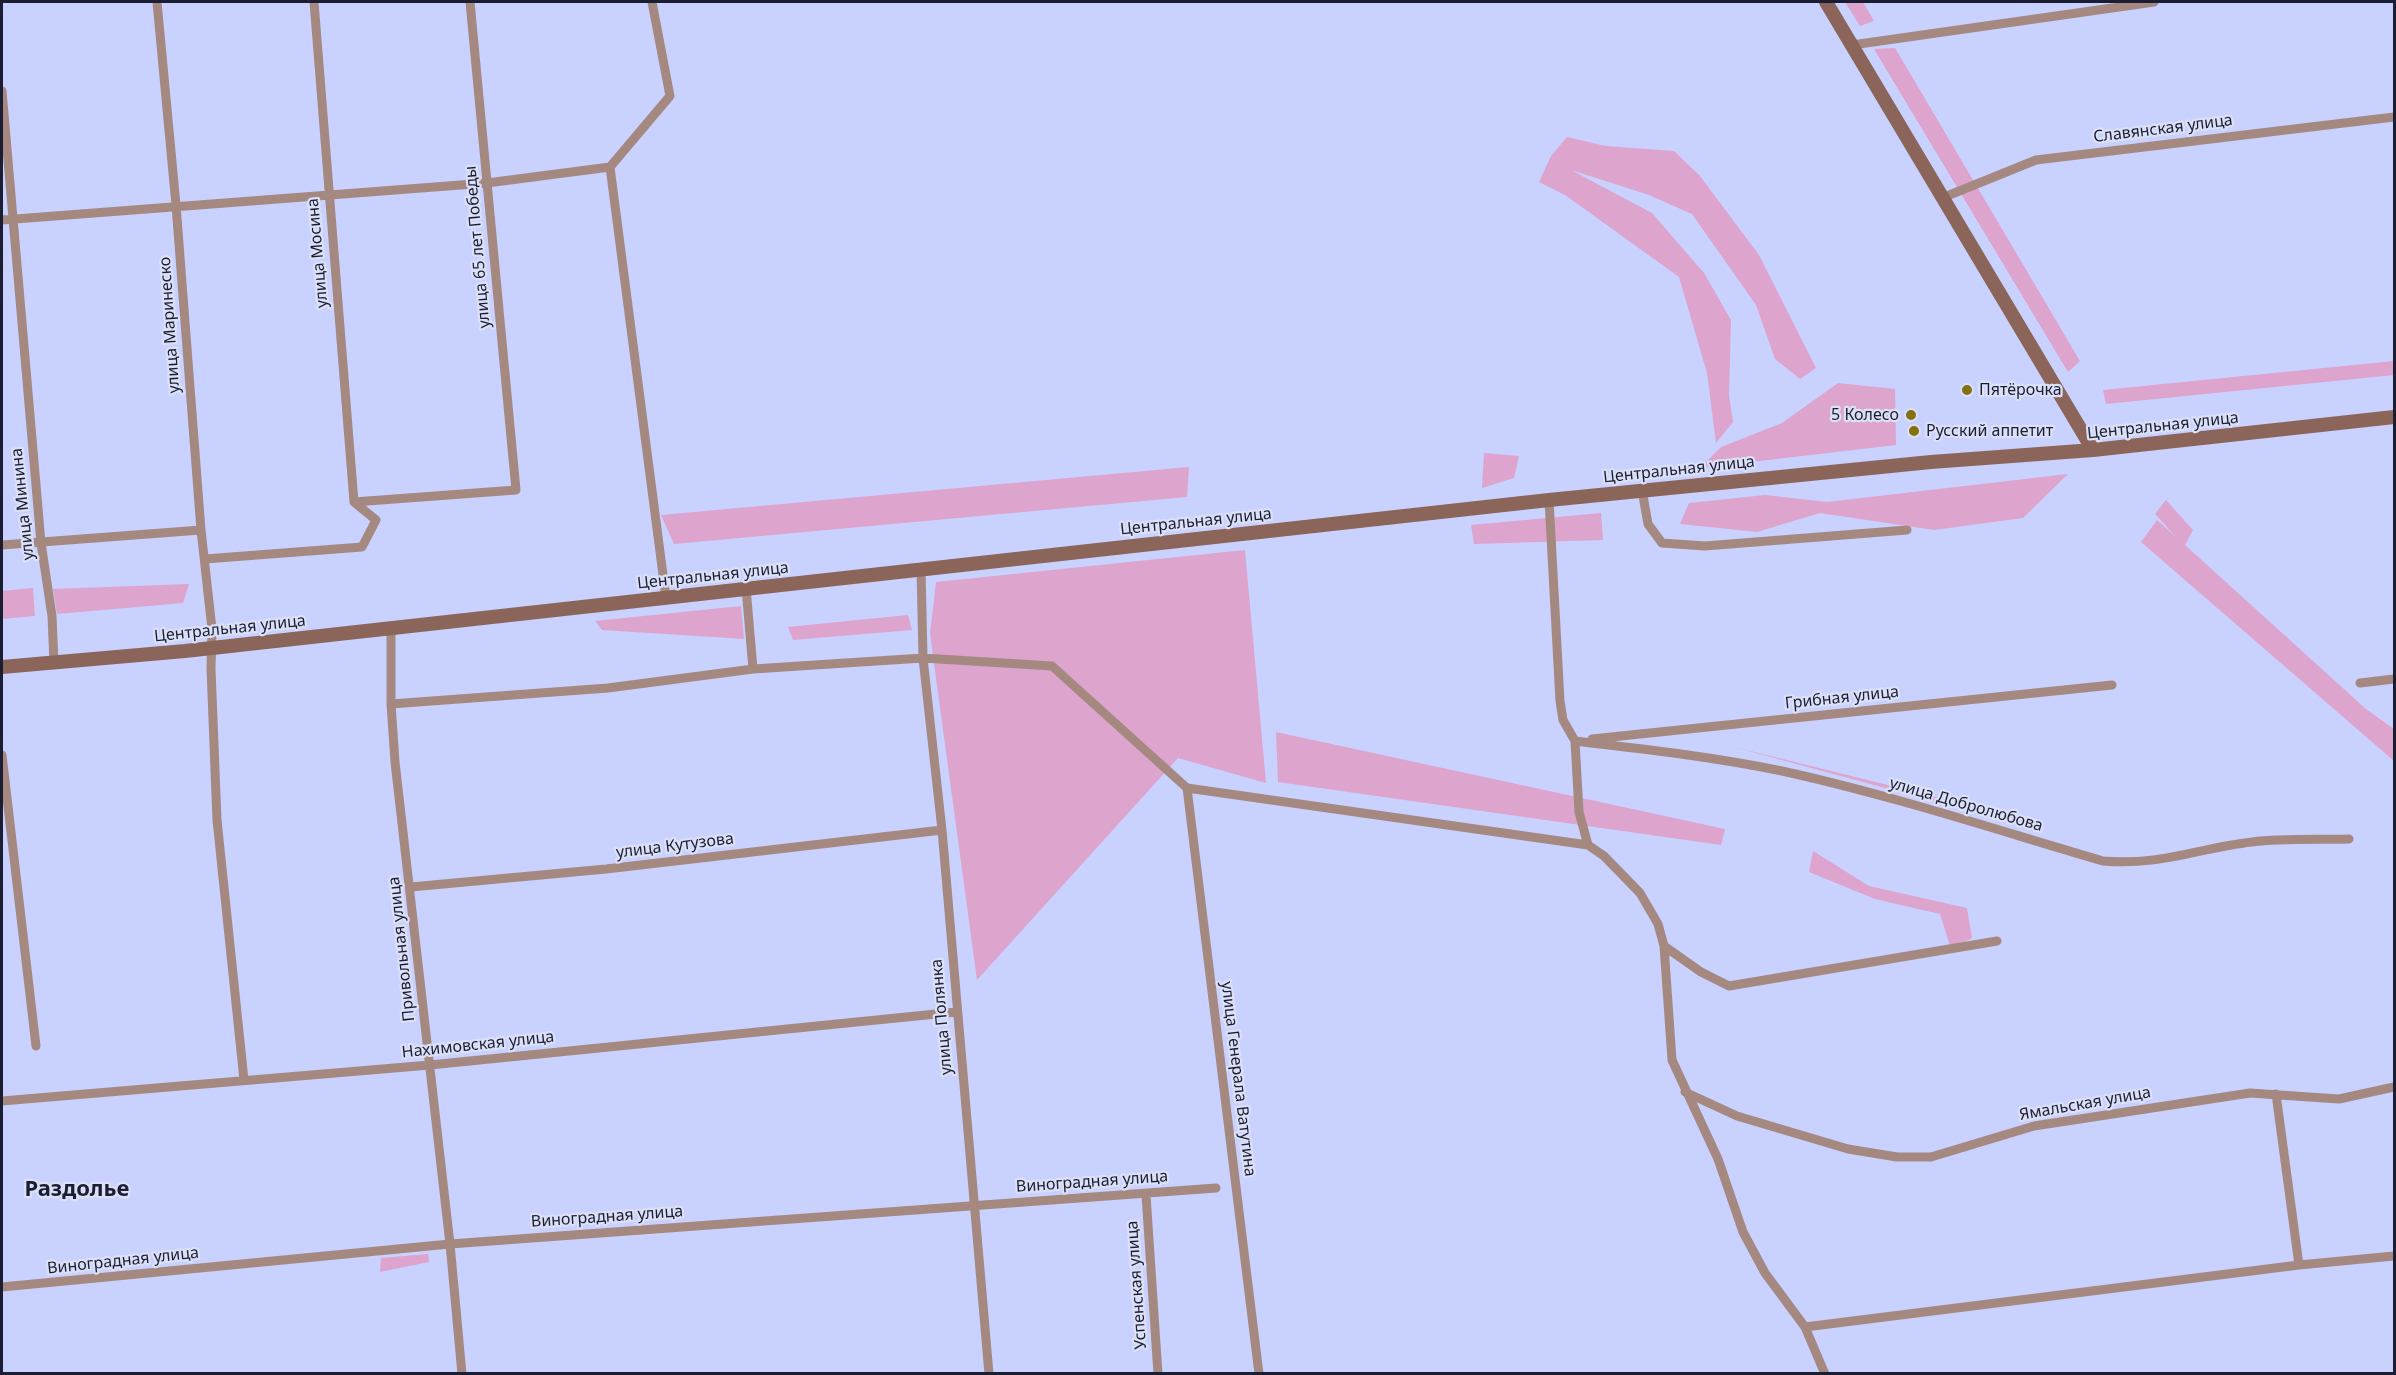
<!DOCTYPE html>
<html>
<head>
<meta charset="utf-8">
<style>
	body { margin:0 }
	#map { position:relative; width:2396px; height:1375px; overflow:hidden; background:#c9d1ff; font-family:"Noto Sans",sans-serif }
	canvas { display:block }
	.frame { position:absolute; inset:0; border:3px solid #1b1e33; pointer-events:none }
</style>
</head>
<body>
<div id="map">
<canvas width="2396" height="1375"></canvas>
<div class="frame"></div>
</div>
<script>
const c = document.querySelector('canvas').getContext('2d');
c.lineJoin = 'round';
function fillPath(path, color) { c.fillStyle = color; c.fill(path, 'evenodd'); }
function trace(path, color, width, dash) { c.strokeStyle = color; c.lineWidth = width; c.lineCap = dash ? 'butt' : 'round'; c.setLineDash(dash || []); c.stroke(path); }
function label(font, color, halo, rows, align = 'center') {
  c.font = font + ' "Noto Sans",sans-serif'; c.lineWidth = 4.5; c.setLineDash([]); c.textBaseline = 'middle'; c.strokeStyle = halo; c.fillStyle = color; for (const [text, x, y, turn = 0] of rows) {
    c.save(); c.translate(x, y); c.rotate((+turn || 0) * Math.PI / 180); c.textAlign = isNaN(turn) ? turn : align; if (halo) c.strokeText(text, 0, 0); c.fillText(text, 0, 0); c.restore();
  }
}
fillPath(new Path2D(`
	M1845 2H1863L1874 21 1860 26Z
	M1895 48 2080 361 2068 372 1874 49Z
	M1567 137 1606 146 1674 151 1700 176 1759 255 1816 368 1800 379 1775 359 1756 305 1692 214 1649 195 1571 170 1652 213 1704 273 1731 320 1729 395 1733 422 1716 443 1707 373 1679 277 1565 195 1539 182 1551 156Z
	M2394 361V375L2106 404 2103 390Z
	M1838 383 1895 389 1896 445 1700 468 1721 447 1782 423Z
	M1484 453 1519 456 1514 478 1482 488Z
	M1189 467 1187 497 674 544 661 515Z
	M2068 474 2023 518 1934 530 1820 513 1757 532 1680 524 1689 503 1765 495 1827 502Z
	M2166 500 2193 530 2185 545 2366 709 2394 729V761L2141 542 2157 520 2177 538 2155 514Z
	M1601 513 1603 540 1474 544 1471 525Z
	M1245 550 1266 783 1178 758 977 980 930 634 936 582Z
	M189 584 183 603 57 614 53 589Z
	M33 588 35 616 2 619V591Z
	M741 606 744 639 602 630 595 621Z
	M908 615 912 630 793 640 788 627Z
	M1276 732 1725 829 1721 845 1278 782Z
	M1734 747 2029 820 2036 829Z
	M1813 851 1869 886 1967 908 1972 938 1951 949 1940 914 1875 899 1809 872Z
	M428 1254 429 1262 380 1272 381 1258Z`), '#dda4ce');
trace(new Path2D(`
	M157 2 176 205 201 530 212 629 211 669 217 820 244 1080
	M314 2 354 502
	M1852 45 2154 2
	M2 91 41 543 52 616 54 663
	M610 167 670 96 652 2
	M1942 198 2036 160 2394 117
	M2 220 487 183 610 167 666 598
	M1642 490 1648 524 1662 543 1705 546 1907 530
	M1549 500 1560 701 1563 720 1575 741 1579 812 1588 845 1604 856 1640 893 1658 924 1664 946 1672 1060 1718 1159 1743 1232 1765 1273 1805 1327 1825 1374
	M2 545 201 530
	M205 559 362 547 376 520 354 502 516 490 470 2
	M921 569 923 658 942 830 989 1374
	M746 588 753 669
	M391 629V704L395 762 450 1244 462 1374
	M2360 683 2394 679
	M391 704 608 688 753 669 923 658 1052 666 1187 788 1588 845
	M1592 739 2112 685
	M1575 741C1644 749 1714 757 1782 771 1891 795 1997 830 2103 861 2161 866 2198 848 2252 842 2284 838 2317 840 2349 839
	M2 755 36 1046
	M1187 788 1259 1374
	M411 887 606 869 942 830
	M1664 946 1701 972 1729 986 1997 941
	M1685 1092 1737 1116 1848 1149 1897 1157H1931L2034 1126 2250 1093 2339 1099 2394 1087
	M2276 1094 2299 1265
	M2 1101 430 1065 956 1012
	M1146 1195 1158 1374
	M2 1287 450 1244 1216 1188
	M1805 1327 2299 1265 2394 1256`), '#a58981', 9);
trace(new Path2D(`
	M1826 2 2093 450
	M2 667 185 651 1549 500 1931 462 2093 450 2394 417`), '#8c655a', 14);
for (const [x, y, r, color] of [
	[1967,390,6,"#83700f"],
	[1911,415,6,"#83700f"],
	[1914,431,6,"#83700f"]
]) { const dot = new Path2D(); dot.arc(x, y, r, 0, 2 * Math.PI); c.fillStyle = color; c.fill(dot); trace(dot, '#dbe0f7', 2); }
label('16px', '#1b1e33', '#dbe0f7', [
	["Славянская улица",2163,129,-7],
	["улица 65 лет Победы",478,247,-95],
	["улица Мосина",318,253,-95],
	["улица Маринеско",170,325,-94],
	["Центральная улица",2163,426,-6],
	["Центральная улица",1679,470,-6],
	["улица Минина",23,504,-96],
	["Центральная улица",1196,522,-6],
	["Центральная улица",713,576,-6],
	["Центральная улица",230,629,-6],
	["Грибная улица",1842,698,-6],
	["улица Добролюбова",1966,805,16],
	["улица Кутузова",675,846,-7],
	["Привольная улица",402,949,-96],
	["улица Полянка",942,1017,-95],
	["Нахимовская улица",478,1045,-6],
	["улица Генерала Ватутина",1238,1079,83],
	["Ямальская улица",2085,1104,-10],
	["Виноградная улица",1092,1182,-4],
	["Виноградная улица",607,1217,-4],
	["Виноградная улица",123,1261,-6],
	["Успенская улица",1137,1285,-94]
]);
label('16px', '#1b1e33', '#dbe0f7', [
	["Пятёрочка",1979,390],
	["5 Колесо",1899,415,"right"],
	["Русский аппетит",1926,431]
], 'left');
label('bold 22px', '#1b1e33', '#dbe0f7', [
	["Раздолье",77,1190]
]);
</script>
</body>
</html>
